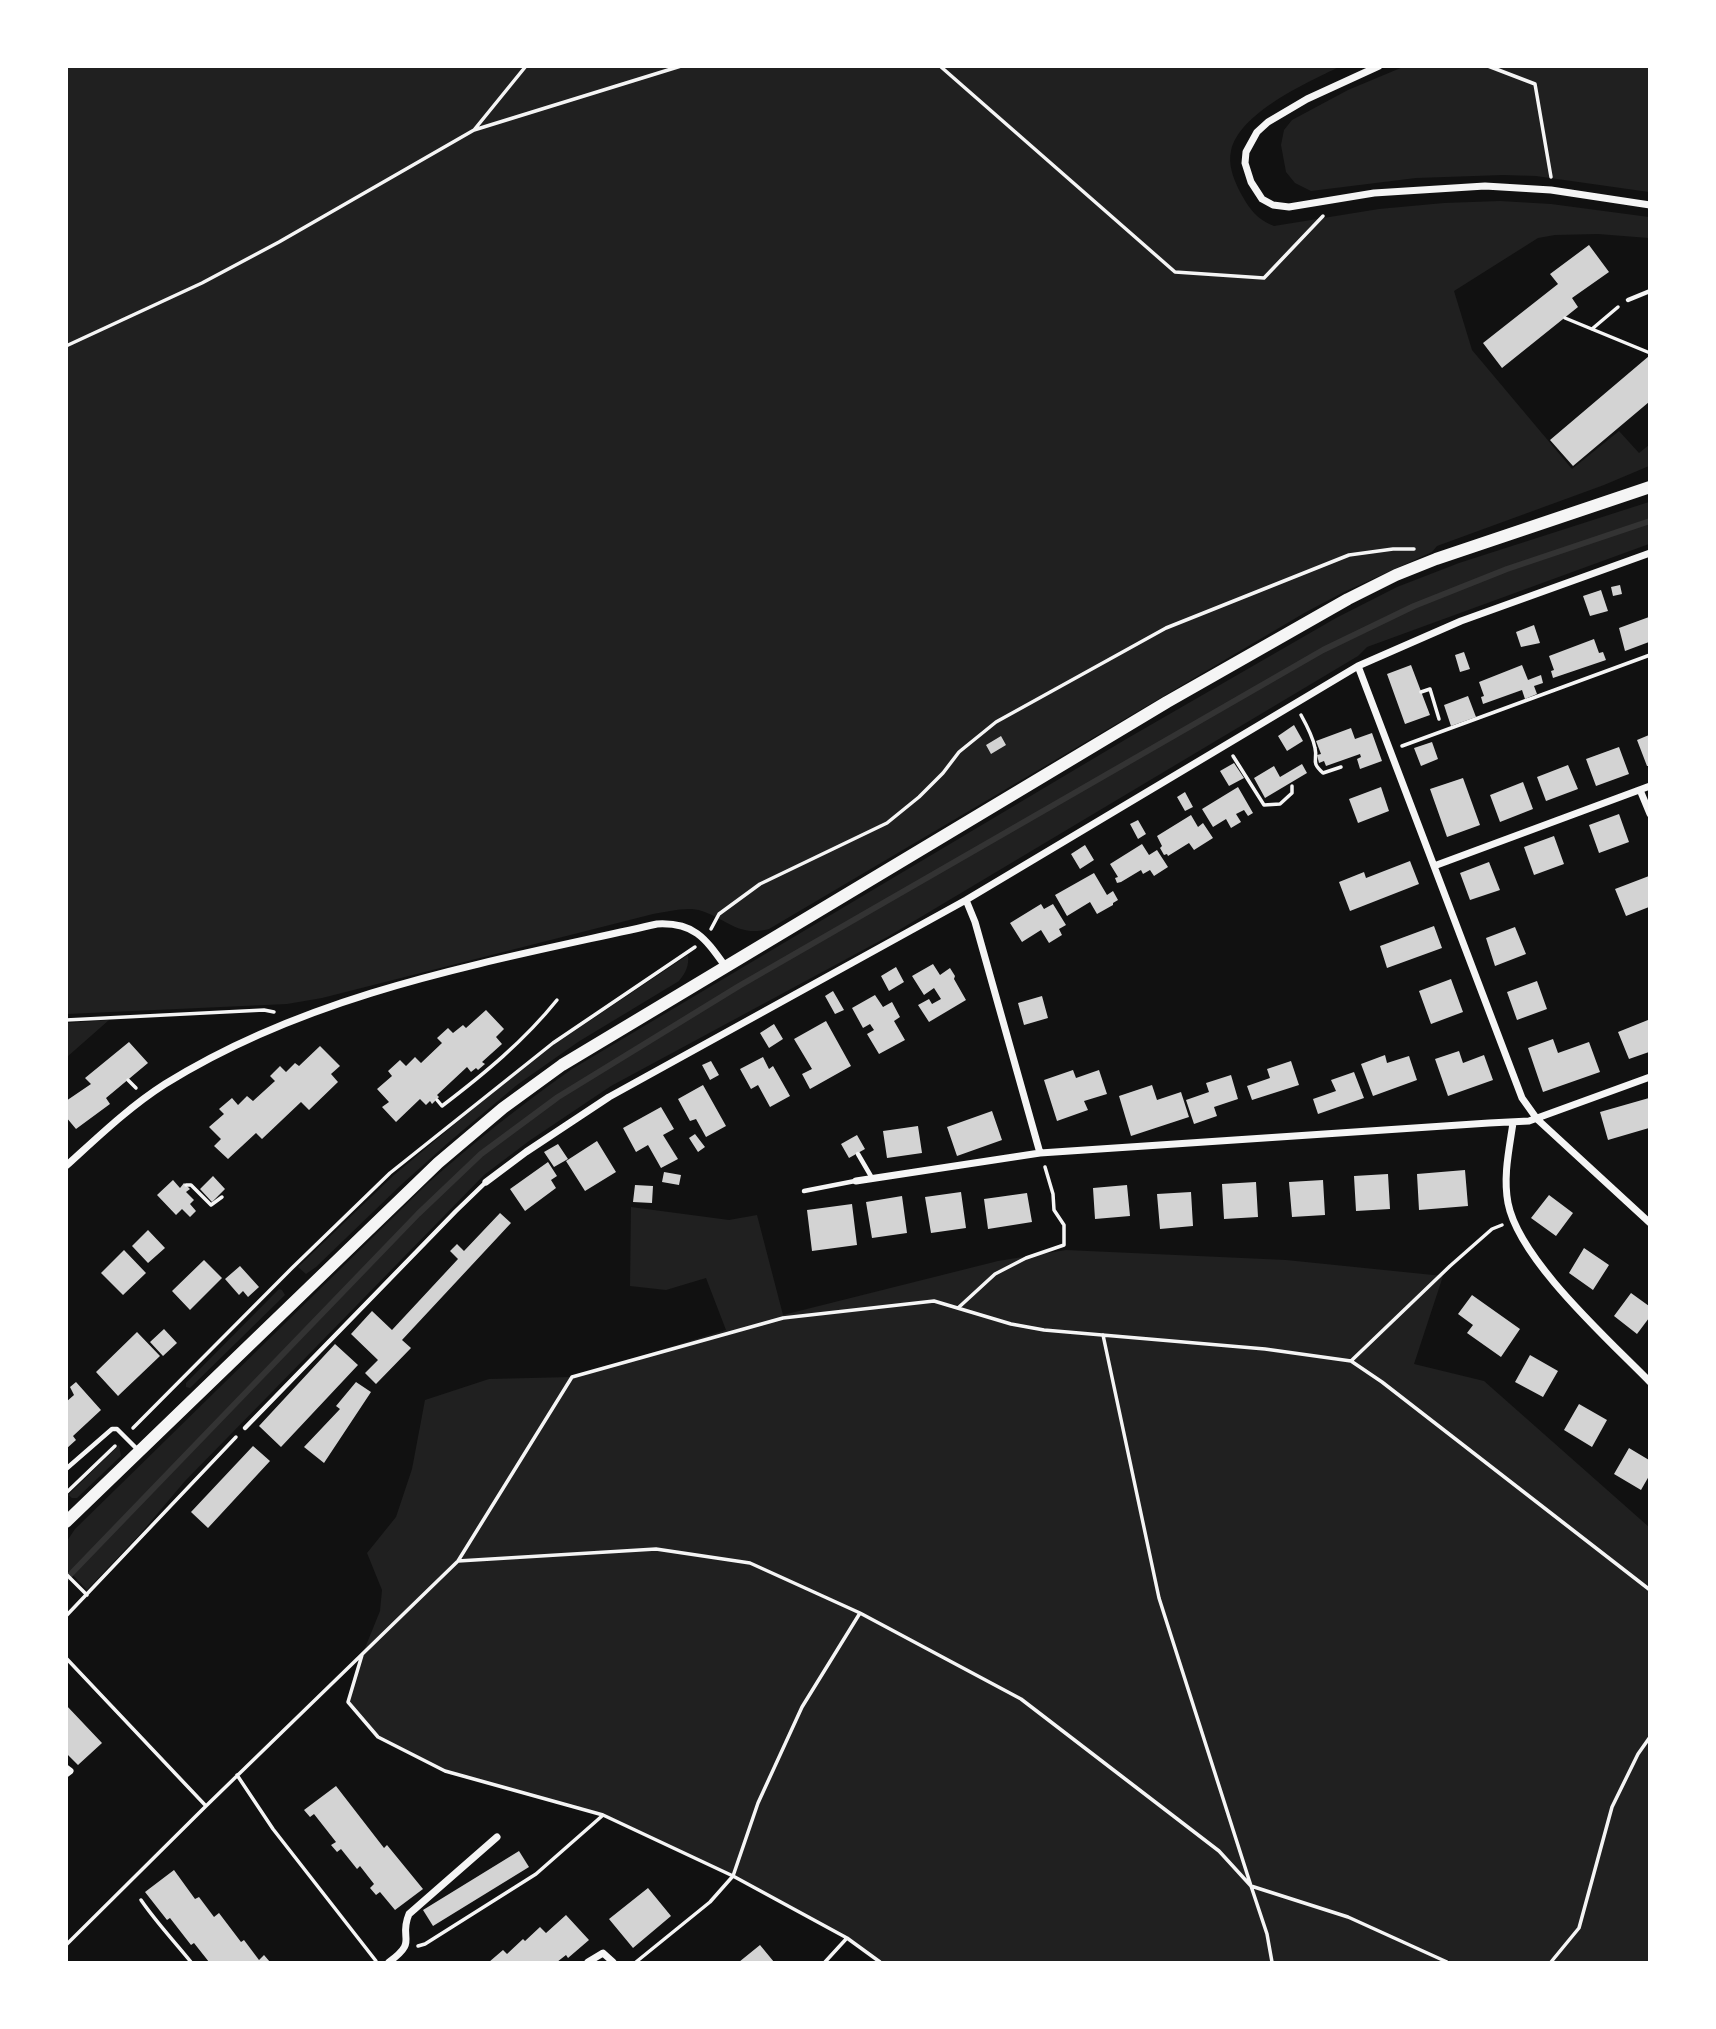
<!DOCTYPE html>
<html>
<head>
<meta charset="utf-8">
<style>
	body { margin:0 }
	#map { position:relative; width:1716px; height:2029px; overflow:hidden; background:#111; font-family:"Zilla Slab",serif }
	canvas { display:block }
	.frame { position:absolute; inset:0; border:68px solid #fff; pointer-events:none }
</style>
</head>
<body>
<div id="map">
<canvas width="1716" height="2029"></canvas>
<div class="frame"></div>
</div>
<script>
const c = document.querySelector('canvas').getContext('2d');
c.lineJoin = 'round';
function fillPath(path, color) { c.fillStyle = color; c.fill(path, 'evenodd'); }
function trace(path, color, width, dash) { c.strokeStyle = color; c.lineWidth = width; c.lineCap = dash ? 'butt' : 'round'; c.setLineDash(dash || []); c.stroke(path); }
fillPath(new Path2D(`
	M66 67H1339C1306 83 1239 113 1231 151 1228 164 1233 177 1238 188 1247 205 1255 219 1274 226L1379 209 1444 203 1500 201 1551 204 1649 217V238L1598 234 1555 235 1538 238 1454 291 1472 350 1572 469 1619 431 1639 453 1649 445V466L1604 485 1437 546 1432 552 1344 592 1306 612 769 929C739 937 728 920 702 911 687 906 668 912 653 914L322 998 287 1004 67 1014Z
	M1403 67H1649V192L1536 176 1503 175 1416 178 1311 191 1295 183 1286 172 1281 145 1284 130 1292 120 1348 90Z
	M1649 502V544L1367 647 1358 656 889 936 611 1086 529 1141 484 1175 185 1481 141 1533 87 1590 67 1569V1541L75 1529 118 1487 427 1184C474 1142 521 1105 572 1069L1128 738 1336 618 1397 587 1459 563Z
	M688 955C689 966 686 972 679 981L578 1042 517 1085 449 1142 402 1184 316 1267 306 1274 298 1267 394 1175 474 1108 555 1044Z
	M109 1020 67 1057V1023Z
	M631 1207 729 1220 757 1215 783 1315 998 1261 1066 1250 1286 1260 1443 1276 1414 1364 1484 1381 1649 1527V1962H880L847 1938 733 1876 603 1815 445 1771 378 1737 348 1702 363 1653 380 1611 382 1590 367 1553 396 1517 412 1469 425 1400 489 1379 572 1377 726 1330 706 1278 666 1290 630 1286Z
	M279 1289 282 1290 285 1295 190 1388 186 1387V1383Z
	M119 1445 121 1456 77 1498H72L68 1495Z`), '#202020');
trace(new Path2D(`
	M66 1579 418 1214 481 1154 558 1097 739 986 1323 650 1414 606 1507 569 1650 521`), '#333', 6);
fillPath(new Path2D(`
	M1589 245 1609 272 1572 298 1578 307 1502 368 1483 343 1558 284 1550 274Z
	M1649 356V402L1573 466 1550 440Z
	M1620 585 1622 594 1613 596 1611 587Z
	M1601 590 1608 611 1590 616 1583 596Z
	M1649 617V642L1625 651 1619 628Z
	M1534 625 1540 643 1521 647 1516 632Z
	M1594 639 1599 653 1603 652 1606 660 1553 678 1551 671 1554 670 1549 656Z
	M1464 652 1470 669 1460 672 1455 655Z
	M1411 665 1430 715 1405 724 1387 674Z
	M1522 665 1528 680 1541 675 1543 683 1534 686 1537 694 1525 699 1522 690 1483 704 1481 697 1484 696 1479 682Z
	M1468 696 1476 717 1451 726 1444 705Z
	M1294 725 1303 741 1287 751 1278 736Z
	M1351 728 1355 739 1372 733 1382 761 1360 769 1357 759 1361 757 1360 754 1326 766 1324 761 1319 763 1317 755 1321 754 1316 741Z
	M1649 735V766H1647L1637 740Z
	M1001 736 1006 745 991 754 986 745Z
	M1432 742 1438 759 1421 766 1414 748Z
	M1619 747 1629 774 1596 786 1586 759Z
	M1234 763 1244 778 1229 786 1220 771Z
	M1302 764 1307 773 1265 798 1254 778 1274 766 1280 777Z
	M1568 765 1578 789 1546 801 1537 777Z
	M1463 778 1480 825 1447 837 1430 789Z
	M1523 782 1533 809 1500 822 1490 795Z
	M1238 787 1253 813 1248 816 1244 810 1236 814 1241 822 1231 828 1226 819 1213 827 1202 809Z
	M1381 787 1389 811 1358 823 1349 799Z
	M1185 792 1193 807 1185 811 1177 797Z
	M1619 814 1629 842 1599 853 1589 825Z
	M1191 815 1198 827 1203 823 1213 838 1194 850 1189 843 1168 856 1167 854 1164 855 1160 848 1162 846 1157 836Z
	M1138 820 1146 834 1138 839 1130 824Z
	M1554 836 1564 864 1534 875 1524 847Z
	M1142 844 1149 855 1157 850 1168 867 1154 876 1150 870 1143 874 1141 870 1121 882 1117 883 1115 878 1118 877 1110 864Z
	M1085 845 1094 860 1080 869 1071 854Z
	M1410 861 1419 884 1350 911 1339 882 1364 872 1366 878Z
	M1489 862 1500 890 1470 900 1460 873Z
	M1094 873 1107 895 1113 891 1118 900 1113 903V905L1097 914 1090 902 1067 916 1055 895Z
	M1649 876V907L1626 916 1615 889Z
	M1041 904 1044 909 1053 904 1066 925 1059 929 1062 935 1049 943 1041 930 1022 942 1010 923Z
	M1434 926 1442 948 1387 968 1380 946Z
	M1515 927 1526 954 1495 966 1486 938Z
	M933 964 940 975 950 968 955 976 954 979 966 1000 929 1022 918 1005 929 999 932 1004 941 999 934 988 924 995 912 976Z
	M896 967 904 982 889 991 881 976Z
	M1451 979 1463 1012 1431 1024 1419 991Z
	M1537 981 1547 1009 1517 1020 1507 992Z
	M833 991 844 1010 835 1014 825 996Z
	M875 995 883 1007 892 1002 900 1017 894 1021 905 1040 879 1054 867 1034 874 1030 870 1024 863 1028 852 1008Z
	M1042 996 1048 1018 1024 1025 1018 1003Z
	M486 1010 504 1029 496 1037 502 1044 482 1062 485 1064 478 1070 476 1068 471 1072 467 1067 437 1095 439 1097 432 1104 430 1101 426 1105 420 1099 396 1122 382 1107 389 1102 377 1089 392 1076 388 1071 400 1060 406 1066 415 1057 421 1063 442 1043 437 1038 448 1028 453 1033 463 1025 466 1028Z
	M1648 1020 1649 1052 1629 1059 1618 1032Z
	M826 1021 851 1066 810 1089 802 1074 812 1069 794 1039Z
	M774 1024 783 1039 769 1048 760 1033Z
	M1553 1039 1558 1053 1589 1042 1600 1072 1543 1092 1528 1048Z
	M129 1042 148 1063 106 1098 110 1104 76 1129 66 1117V1101L91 1084 85 1078Z
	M320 1046 340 1066 331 1074 338 1082 309 1110 301 1102 262 1139 256 1133 228 1159 214 1146 221 1139 209 1127 224 1114 219 1109 232 1098 238 1105 247 1096 253 1101 275 1081 270 1076 280 1066 286 1072 295 1063 299 1066Z
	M1459 1051 1463 1063 1484 1055 1493 1080 1448 1096 1435 1059Z
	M1385 1055 1387 1063 1409 1056 1417 1080 1373 1096 1361 1064Z
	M763 1057 769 1069 773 1066 790 1096 770 1107 758 1085 751 1089 740 1069Z
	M711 1061 719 1075 710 1080 702 1065Z
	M1291 1061 1299 1085 1252 1100 1247 1086 1270 1078 1267 1069Z
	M1073 1070 1076 1078 1099 1070 1107 1094 1084 1101 1088 1110 1057 1121 1044 1080Z
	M1354 1072 1364 1098 1318 1114 1313 1099 1336 1091 1331 1080Z
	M1231 1075 1238 1099 1214 1107 1217 1116 1194 1124 1186 1100 1209 1092 1206 1083Z
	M703 1085 726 1126 706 1137 696 1119 690 1121 678 1099Z
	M1152 1085 1157 1100 1181 1092 1189 1117 1131 1136 1119 1096Z
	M1649 1098V1128L1608 1140 1600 1112Z
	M661 1107 674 1129 663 1135 678 1159 661 1168 648 1145 636 1152 623 1128Z
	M992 1111 1002 1140 957 1156 947 1127Z
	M918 1126 922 1153 887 1158 883 1131Z
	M695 1134 705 1147 698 1152 689 1138Z
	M857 1135 865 1149 849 1158 841 1144Z
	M597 1141 616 1172 585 1191 566 1161Z
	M558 1144 568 1159 554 1167 544 1152Z
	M548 1162 557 1176 551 1180 556 1188 525 1211 510 1189Z
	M1465 1170 1468 1206 1419 1210 1417 1174Z
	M664 1172 681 1175 679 1185 662 1182Z
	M1388 1174 1390 1209 1356 1211 1354 1176Z
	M213 1176 225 1189 212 1202 200 1189Z
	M173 1180 180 1188 184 1183 190 1189 186 1192 194 1200 190 1204 196 1211 190 1217 182 1209 176 1215 157 1195Z
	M1323 1180 1325 1215 1292 1217 1289 1182Z
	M1256 1182 1258 1217 1224 1219 1222 1184Z
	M635 1185 653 1186 652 1203 633 1202Z
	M1127 1185 1130 1216 1095 1219 1093 1188Z
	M961 1192 966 1228 931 1233 925 1197Z
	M1191 1192 1193 1226 1160 1229 1157 1194Z
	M1027 1193 1032 1222 988 1229 984 1199Z
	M1549 1195 1573 1213 1556 1236 1531 1218Z
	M902 1196 907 1233 872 1238 866 1202Z
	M852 1204 857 1245 812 1251 807 1210Z
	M500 1213 511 1223 402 1340 411 1348 376 1384 365 1373 378 1360 351 1334 372 1311 392 1330 458 1259 450 1251 457 1244 464 1251Z
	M148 1230 165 1248 148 1263 132 1246Z
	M1584 1248 1609 1265 1593 1290 1569 1273Z
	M124 1250 146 1273 123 1295 101 1273Z
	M204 1260 222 1278 190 1310 172 1291Z
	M240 1266 259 1287 248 1297 243 1291 239 1295 225 1279Z
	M1631 1293 1649 1306V1318L1637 1334 1614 1316Z
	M1472 1295 1520 1329 1501 1357 1467 1333 1473 1325 1458 1314Z
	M164 1329 177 1343 163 1356 150 1342Z
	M137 1332 160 1356 118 1396 96 1372Z
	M335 1344 358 1365 281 1447 259 1426Z
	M1530 1355 1558 1371 1543 1397 1515 1382Z
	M76 1382 101 1410 73 1436 76 1440 66 1449V1402L74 1395 70 1387Z
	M356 1382 371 1392 324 1463 304 1447 340 1409 336 1406Z
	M1579 1404 1607 1420 1592 1447 1564 1430Z
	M253 1446 270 1461 208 1528 191 1512Z
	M1629 1448 1649 1460V1476L1641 1490 1614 1474Z
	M66 1705 102 1743 78 1765 66 1753Z
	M336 1786 384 1848 387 1845 423 1889 395 1910 380 1892 376 1895 370 1888 374 1884 360 1866 357 1869 341 1849 337 1852 331 1845 336 1842 314 1814 310 1817 304 1810Z
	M519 1851 529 1867 433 1926 423 1910Z
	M174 1870 195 1899 199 1897 214 1917 219 1913 241 1942 244 1940 259 1960 264 1955 270 1962H209L194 1943 191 1945 170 1918 167 1920 145 1892Z
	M648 1888 671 1916 633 1948 609 1919Z
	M566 1915 589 1940 568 1958 566 1955 557 1962H489L503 1950 507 1954 523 1939 525 1941 540 1927 546 1933Z
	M760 1945 774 1962H739Z`), '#d3d3d3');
trace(new Path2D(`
	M940 66 1175 272 1264 278 1323 216
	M1488 66 1535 84 1551 177
	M474 130 526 66
	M1565 318 1650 353
	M1592 329 1618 307
	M66 346 202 283 279 242 474 130 681 66
	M1421 692 1430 689 1439 719
	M1301 715C1306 724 1313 737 1315 748 1318 761 1310 761 1323 773L1341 767
	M1402 746 1650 655
	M1233 756 1264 805 1280 804 1292 793V786
	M711 929 719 914 760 884 887 823 919 797 943 773 959 752 996 722 1166 628 1349 555 1393 549H1414
	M66 1020 264 1010 274 1012
	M128 1080 136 1088
	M437 1100 442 1106C484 1074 524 1041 557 1000
	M186 1185H191L211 1205 222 1197
	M958 1308 995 1274 1026 1258 1064 1245V1225L1054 1210 1053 1194 1045 1167
	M1103 1335 1159 1598 1251 1886 1348 1917 1447 1962
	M1351 1361 1450 1266 1492 1229 1502 1225
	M133 1428 292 1268 390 1173 553 1043 695 947
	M66 1493 115 1446
	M458 1561 656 1549 750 1563 860 1613 1021 1699 1219 1851 1251 1886 1267 1934 1272 1962
	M66 1574 87 1595
	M66 1616 236 1437
	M362 1655 348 1702 378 1737 445 1771 603 1815 733 1876 847 1938 880 1962
	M66 1658 206 1806
	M237 1775 273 1829 376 1961
	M141 1900C156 1922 174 1941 191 1962
	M66 1945 206 1806 458 1561 572 1377 783 1318 934 1301 1011 1324 1044 1330 1265 1349 1351 1361 1382 1382 1650 1590
	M418 1946 425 1944 536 1874 602 1816
	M636 1962 710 1902 733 1876 758 1803 802 1707 860 1613
	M825 1962 847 1938
	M1551 1962 1579 1928 1612 1807 1638 1754 1650 1737`), '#f5f5f5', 3.5);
trace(new Path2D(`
	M1628 300 1650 291
	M858 1154 872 1178
	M804 1191 855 1181
	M245 1428 456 1211 486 1182
	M66 1469 112 1429H117L139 1451`), '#f5f5f5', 4.5);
trace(new Path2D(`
	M1379 66 1307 99 1268 122 1257 132 1246 152 1245 163 1251 182 1262 199 1273 205 1289 207 1374 193 1485 186 1551 190 1650 205
	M1358 666 1522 1098 1537 1119 1650 1223
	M1640 790 1650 814
	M1434 866 1650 786
	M966 900 975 922 1040 1153
	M1513 1123C1509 1150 1503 1177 1508 1203 1519 1260 1609 1340 1650 1382
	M66 1166C98 1137 129 1107 165 1084 314 991 489 962 657 924 694 922 705 938 725 966
	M856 1181 1040 1153 1489 1123 1529 1121 1650 1077
	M486 1182 526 1152 609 1097 966 900 1358 666 1461 621 1650 553
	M66 1768 70 1771 66 1774
	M389 1962C419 1940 398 1940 409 1914L497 1837
	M588 1962 603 1953 613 1962`), '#f5f5f5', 7);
trace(new Path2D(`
	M66 1522 438 1163 503 1108 562 1065 1167 702 1348 599 1396 575 1436 559 1650 487`), '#f5f5f5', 12);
</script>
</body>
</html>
